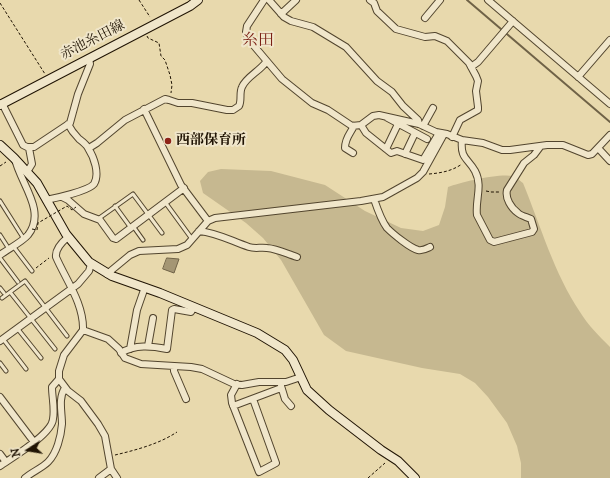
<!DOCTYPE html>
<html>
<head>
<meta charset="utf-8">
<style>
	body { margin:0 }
	#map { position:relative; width:610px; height:478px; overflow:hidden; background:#e8d9ad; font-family:"IM FELL DW Pica",serif }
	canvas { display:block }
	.north { position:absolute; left:8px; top:430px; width:40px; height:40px; -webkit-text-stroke:3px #f0e6ca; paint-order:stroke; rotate:258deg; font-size:11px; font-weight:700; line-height:16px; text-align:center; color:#201404 }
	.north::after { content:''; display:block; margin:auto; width:14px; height:18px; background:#201404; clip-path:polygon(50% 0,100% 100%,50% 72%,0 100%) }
</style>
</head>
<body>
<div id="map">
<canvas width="610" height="478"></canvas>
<div class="north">N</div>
</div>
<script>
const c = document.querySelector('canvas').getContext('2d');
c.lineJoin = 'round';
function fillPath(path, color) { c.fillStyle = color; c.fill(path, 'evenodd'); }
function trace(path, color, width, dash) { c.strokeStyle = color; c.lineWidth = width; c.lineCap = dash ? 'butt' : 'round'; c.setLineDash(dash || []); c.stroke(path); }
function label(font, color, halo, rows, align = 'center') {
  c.font = font + ' "IM FELL DW Pica","Noto Serif JP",serif'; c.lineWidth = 4; c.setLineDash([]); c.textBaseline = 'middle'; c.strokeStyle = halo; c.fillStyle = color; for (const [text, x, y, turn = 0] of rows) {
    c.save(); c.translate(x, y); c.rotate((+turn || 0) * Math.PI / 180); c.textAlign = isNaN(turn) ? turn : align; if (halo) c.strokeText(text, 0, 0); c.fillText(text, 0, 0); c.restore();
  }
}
fillPath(new Path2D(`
	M221 169 271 171 325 185 365 211 401 228 423 231 439 225 445 207 448 187C461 182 499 173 513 176 517 177 520 181 523 183 541 227 554 273 580 312 588 325 599 336 610 347V478H521V463L517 446 507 423 488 397 475 383 460 374 422 368 346 351 324 335 281 260 263 238 246 223 203 193 200 181 208 172Z`), '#c6b890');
const water = new Path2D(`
	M167 258 179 259 174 273 163 269Z`);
fillPath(water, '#a49674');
trace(water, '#6f6247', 1);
trace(new Path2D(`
	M467 0 610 122`), '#6f6247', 2);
const lane = new Path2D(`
	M0 201 24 239
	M165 202 192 239
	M115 206 131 228
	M98 219 133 194 162 233
	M133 226 143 240
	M0 235 9 249
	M13 246 32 271
	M0 258 18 282
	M0 288 4 293
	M10 292 55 349
	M2 298 25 281 67 336
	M17 328 41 358
	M3 339 26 369
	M0 363 6 371`);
const street = new Path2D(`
	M264 0 247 26 246 32 249 40 282 79 312 103 328 110 352 126 361 125 373 116 379 115 419 124 436 132 447 134 462 140 483 143 502 150H510L547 145H563L588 155 592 154 610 135
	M269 0 284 17 291 21 313 27 346 47 377 81 392 92 403 106 418 120 419 124
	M370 0 374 3 377 11 396 29 425 37 435 36 447 41 469 63 476 76 478 81 476 91 478 107V110L460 120 452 137
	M488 0 610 104
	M281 14 296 0
	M425 18 440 0
	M471 67 478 62 513 21
	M578 77 610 40
	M2 103 23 145 27 147H34L70 123 78 94 90 64 89 58
	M144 109 181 185 208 221
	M386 117 427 139
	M361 125 366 133 391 153 397 151 423 160 439 133
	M423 126 433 108
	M462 140C460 159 468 158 475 171 483 186 475 200 477 215L490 240 494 242 532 232 534 229 531 219C527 217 521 216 518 213 511 208 505 198 507 190L524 163 534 155 540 147
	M89 148 97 143 125 120 165 99 169 100 178 103H192L227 110H233L239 106C242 100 239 93 242 87 246 77 260 71 266 62
	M598 148 610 161
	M386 149 398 124
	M353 153 345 148C345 138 350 134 354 126
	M405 154 415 133
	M27 172 32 164 29 148
	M62 197 68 200 84 214 100 220 113 238 116 239 184 188
	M374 199C377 208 381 220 387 228 393 234 410 248 418 250 423 251 426 249 430 247
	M46 200C56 198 88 191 94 184 100 174 94 157 88 148 86 144 83 142 79 139 75 135 71 130 68 124
	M199 231C218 233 231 241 249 247 255 249 261 247 267 248 278 249 287 254 297 257
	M68 237C62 242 55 249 56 257 66 280 84 304 83 330L64 355 59 371V379L68 391 81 401 98 424 105 436 111 469 117 478
	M0 255C8 249 22 242 28 235 47 211 20 183 15 159
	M107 274 130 255 139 251 178 249 187 245 208 221 215 218 361 201 383 197 417 178 423 172 444 134
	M83 330 108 339 119 349 125 358 141 364 191 367 202 369 234 384 242 385 259 382H286L301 377
	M0 341 78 284 89 271 91 264
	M148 346 153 318
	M130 349 137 310 145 287
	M121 353C135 344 152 346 167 349L172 310 174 309 191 312 194 307
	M174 366V371L186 399
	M237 384 231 395 232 403 259 472 276 463 253 399
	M281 386 285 399 291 406
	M0 397 34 442
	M233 406 281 388
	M0 454 6 462
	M0 466C13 457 52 434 53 419 55 409 52 397 52 387L59 379
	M25 478C32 472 42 468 48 462 57 453 61 436 62 424 62 412 58 398 65 388
	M99 478 111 469`);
const secondary = new Path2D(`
	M0 105 190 6 198 0
	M0 145 14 158 37 183 66 234 89 262 112 276 160 293 257 333 285 350 293 360 307 390 329 410 381 450 398 461 415 478`);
trace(lane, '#52452e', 5);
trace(street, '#52452e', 8);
trace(secondary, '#201404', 10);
trace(new Path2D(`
	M139 0 150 17
	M0 3 45 74
	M147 36 148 38 159 43 161 56 165 60 170 75 172 85 171 93
	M0 166 6 162
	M429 174C441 173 452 171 462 164
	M486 191 491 192H500
	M36 268 49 258
	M115 455C136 450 159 444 177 432
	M368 478 385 463`), '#201404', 1, [3, 2]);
trace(lane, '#f0e6ca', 3);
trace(street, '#f0e6ca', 6);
trace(secondary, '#f0e6ca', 8);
trace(new Path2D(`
	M32 229 37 230 38 223 67 206 72 210 76 207`), '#201404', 1, [3, 2]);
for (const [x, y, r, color] of [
	[168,141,4,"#8f2418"]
]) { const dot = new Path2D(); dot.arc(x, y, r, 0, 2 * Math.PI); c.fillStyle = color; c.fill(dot); trace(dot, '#f0e6ca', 1.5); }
label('14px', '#201404', '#f0e6ca', [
	["赤池糸田線",93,41,-27]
]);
label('bold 14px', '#201404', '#f0e6ca', [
	["西部保育所",176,141]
], 'left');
label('16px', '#7a1f14', '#f0e6ca', [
	["糸田",258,42]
]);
</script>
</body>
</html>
